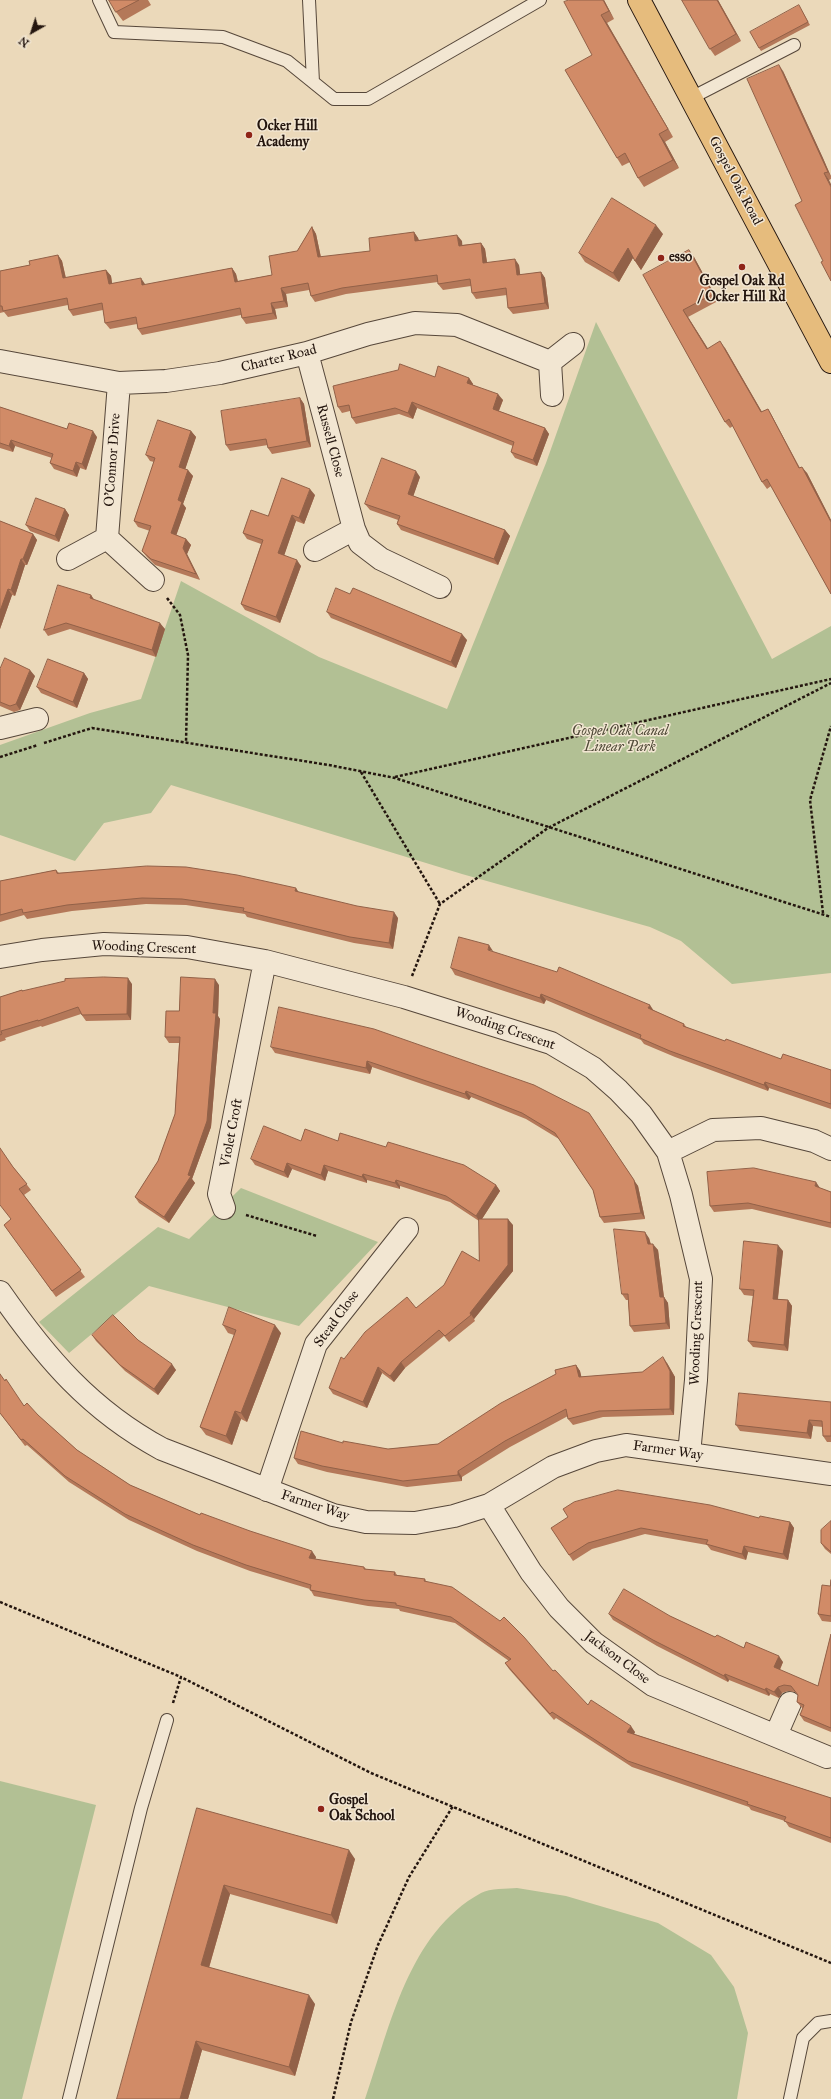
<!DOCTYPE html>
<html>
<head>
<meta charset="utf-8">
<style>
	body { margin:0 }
	#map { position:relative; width:831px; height:2099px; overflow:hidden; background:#ebd9ba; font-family:"IM FELL Great Primer",serif }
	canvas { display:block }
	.north { position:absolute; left:12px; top:12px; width:40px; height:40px; -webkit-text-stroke:3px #f2e6d2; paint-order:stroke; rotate:219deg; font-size:11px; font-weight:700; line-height:16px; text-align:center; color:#24160f }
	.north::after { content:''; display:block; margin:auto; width:14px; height:18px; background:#24160f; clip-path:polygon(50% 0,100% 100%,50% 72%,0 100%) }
</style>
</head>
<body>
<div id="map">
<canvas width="831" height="2099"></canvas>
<div class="north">N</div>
</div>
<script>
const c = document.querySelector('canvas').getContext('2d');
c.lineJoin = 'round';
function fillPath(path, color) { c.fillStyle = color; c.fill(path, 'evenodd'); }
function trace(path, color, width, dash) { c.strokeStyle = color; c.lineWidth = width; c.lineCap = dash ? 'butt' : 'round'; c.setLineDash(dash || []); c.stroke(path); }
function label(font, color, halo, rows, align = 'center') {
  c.font = font + ' "IM FELL Great Primer",serif'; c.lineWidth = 3; c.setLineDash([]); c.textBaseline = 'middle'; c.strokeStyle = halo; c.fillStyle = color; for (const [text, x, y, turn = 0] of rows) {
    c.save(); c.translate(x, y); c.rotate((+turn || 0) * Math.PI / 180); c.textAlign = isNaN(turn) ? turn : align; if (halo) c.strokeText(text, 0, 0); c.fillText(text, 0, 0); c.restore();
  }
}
fillPath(new Path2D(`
	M596 322 772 659 831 626V973L732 984 681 941 650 927 462 874 171 785 151 813 104 823 75 861 0 835V745L90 713 141 699 181 581 319 657 447 709 546 463Z
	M241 1188 378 1242 299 1326 149 1286 69 1353 39 1322 158 1227 189 1239Z
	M0 1781 96 1805 22 2099H0Z
	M517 1888 566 1896 658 1923 711 1955 734 1987 748 2033 737 2099H365C390 2027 408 1933 481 1893 490 1888 507 1889 517 1888Z`), '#b2c094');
const service = new Path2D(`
	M99 0 114 32 223 37 287 61 334 99H368L540 0
	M309 0 313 82
	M691 98 794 45
	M69 2099 141 1808 167 1720
	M790 2099 803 2038 818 2023 831 2021`);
const minor = new Path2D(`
	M307 353 354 529 360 543 381 559 440 587
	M0 361 119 383 166 381 220 373 307 353 368 334 415 323 457 325 550 362
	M552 395 550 362 573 344
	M107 538 153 580
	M315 550 354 529
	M68 559 107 538 119 383
	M0 728 37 719
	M0 957 42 950 104 944 187 947 265 961 404 997 551 1043 593 1068 618 1090 641 1114 668 1152 681 1195 701 1279 696 1380 689 1454
	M668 1152 713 1130 761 1128 814 1141 831 1149
	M224 1208 219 1194 265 961
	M0 1292C46 1358 90 1410 162 1449L333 1515 366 1522 415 1523 454 1516 489 1505 553 1467 596 1451 626 1445 831 1474
	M267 1490 316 1344 407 1229
	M489 1505 531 1572 559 1608 594 1643 653 1685 827 1757
	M776 1735 790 1703`);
const primary = new Path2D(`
	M639 0 831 362`);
trace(service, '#56473a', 14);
trace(minor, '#56473a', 24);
trace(primary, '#24160f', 24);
trace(new Path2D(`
	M167 598 180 615 188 655 186 743
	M44 743 92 728 329 765 395 778 831 917
	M0 757 38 745
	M361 772 440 904
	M395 777 831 679
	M823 913 810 800 831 726
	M412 976 440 904 548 828 831 683
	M246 1215 317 1236
	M0 1602 181 1677
	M173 1703 181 1677 371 1773 831 1963
	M333 2099 351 2022 378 1945 409 1877 453 1806`), '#24160f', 2.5, [3, 2]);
trace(service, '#f2e6d2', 12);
trace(minor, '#f2e6d2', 22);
trace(primary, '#e6bc7d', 22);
fillPath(new Path2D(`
	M109 0H148L151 5 123 21 116 12Z
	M604 0 614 19 607 23 673 137 665 142 679 168 644 187 638 178 630 162 622 166 617 158 592 55Z
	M682 0H718L741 41 715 56 710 49Z
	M801 9 810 25 761 51 759 48Z
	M783 71 831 176V179L829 180 802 201Z
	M312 227 316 234 321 257 370 251 414 232 418 238 419 240 462 241V245L481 243 485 249 487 263 519 265 520 275 541 272 545 278 549 309 513 314 508 308 507 295 476 299 472 293 471 286 443 290 438 284V282L346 294 315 302 311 296 309 290 286 294 288 307 275 309 277 319 246 324 242 318 241 315 142 335 138 329 137 324 110 329 105 323 103 310 73 316 69 310 68 305 8 317 4 312 0 313V271L30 265 58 255 62 261 66 278 106 270 111 276 112 283 145 284V285L232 268 236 274 238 281 272 275 297 251Z
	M663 234 641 270 633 258 619 282 585 262 579 253Z
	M694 257 718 301 688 317 708 349 725 348 762 412 768 409 772 416 800 468 807 473 831 520V594L771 486 767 489 762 482 733 426 730 428 725 422 643 275Z
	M435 377 469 378 473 384V385L503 400 499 411 545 428 549 434 537 466 515 458 511 452 513 446 417 408 413 419 399 414 356 424 352 418 350 411 342 413 338 407Z
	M300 398 304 404 311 447 272 454 268 448V445L230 451 226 445Z
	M0 407 67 429 97 437 86 470 80 468 77 477 54 469 50 463 52 458 15 446 13 452 0 448Z
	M191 431 196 437 185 469 193 476 183 504 186 508 176 535 186 539 191 545 187 554 200 580 155 565 147 557 142 551 150 531 138 527 134 521 154 462 150 461 146 455Z
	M420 477 413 496 505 530 510 536 498 565 401 530 397 524 398 520 370 510 365 504Z
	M315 495 304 524 296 521 284 555 301 566 280 623 245 610 241 604 261 544 247 539 243 533 268 516Z
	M65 509 69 515 59 542 30 531 26 525Z
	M0 521 33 534 37 540 27 565H25L15 596 12 595 0 629Z
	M350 594 467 640 456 668 331 618 327 612Z
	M91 595 94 600 165 629 156 657 70 629 48 636 44 630Z
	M0 669 35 676 20 710 14 712 0 706Z
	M84 673 88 679 77 708 41 693 37 687Z
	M56 870 59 873 299 892 398 918 393 949 354 943 247 917 245 914 186 905 146 904 72 911 27 919 24 915 0 922V881Z
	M493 952 653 1010 684 1024 687 1028 725 1041 781 1059 831 1070V1109L769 1088 768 1091 675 1057 644 1044 641 1040 546 1000 544 1004 455 975 451 968Z
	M132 984 131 1020 86 1021 81 1014 42 1027 41 1026 5 1038 6 1040 0 1042V997L22 990 23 991Z
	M219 985 218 1016 220 1019 211 1127 192 1179 195 1183 169 1223 139 1203 135 1197 158 1161 175 1114 179 1043H169L165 1037 179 1011Z
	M271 1047 534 1085 638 1186 645 1219 604 1223 600 1217 593 1190 559 1139 526 1119 471 1097 469 1100 372 1067 370 1074 275 1053Z
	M301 1141H338L496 1185 500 1191 482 1219 513 1225V1271L474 1319 475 1321 449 1342 444 1336 405 1368 394 1382 382 1373 367 1408 333 1394 329 1388 344 1359 416 1308 479 1261V1221L450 1202 400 1186V1189L367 1180V1183L328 1171 325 1181 292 1169 288 1178 255 1165 251 1159Z
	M14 1168 31 1190 24 1195 85 1277 56 1297 4 1225 11 1219Z
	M820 1188 831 1192V1228L752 1209 714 1212 710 1206Z
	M649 1238 651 1244 658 1250 664 1297 668 1303 670 1329 634 1332 630 1326 628 1300H626L622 1294Z
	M783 1251 778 1299 788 1300 792 1306 788 1351 753 1347 748 1341 753 1296 744 1295 740 1289Z
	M223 1325 281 1333 247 1422 241 1419 232 1445 206 1435 200 1427 234 1335 228 1333Z
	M92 1335 138 1340 176 1370 158 1395 125 1371 96 1341Z
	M667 1363 675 1377 674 1415 603 1417 573 1425 568 1419V1416L510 1447 462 1477V1481L407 1487 327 1472 298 1464 294 1458 343 1443 388 1449 438 1444 576 1365 580 1371 581 1377 642 1372Z
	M5 1380 24 1406 38 1415 77 1450 130 1485 200 1515 316 1557 315 1559 364 1567 366 1569 395 1572 397 1575 425 1579 426 1581 553 1671 588 1705 635 1732 634 1734 831 1798V1843L789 1827 785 1821 751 1810 749 1807 632 1767 556 1718 554 1720 509 1669 505 1663 509 1661 455 1623 400 1611 399 1609 368 1606 314 1596 310 1589 250 1571 197 1551 129 1520 69 1482 27 1445 25 1446 0 1413Z
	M831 1402V1442H827L823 1436V1427L813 1426 811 1439 740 1431 736 1425Z
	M759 1518 790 1522 794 1528 788 1560 748 1552 746 1560 711 1550 707 1545 645 1534 592 1549 573 1561 551 1528Z
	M831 1521V1554L825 1549 821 1543Z
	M831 1580V1622L822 1621 818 1614 830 1586Z
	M609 1614 670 1616 715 1637 783 1662 780 1670 818 1686 831 1634V1732L804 1721 800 1715 803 1708H802L797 1702 798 1695 795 1692 788 1691 782 1693 779 1698 770 1694 769 1696 729 1680 728 1682 657 1646 613 1620Z
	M197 1808 355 1859 337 1924 230 1894 209 1968 315 2004 295 2076 202 2050 188 2099H117Z`), '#b47859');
fillPath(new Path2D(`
	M603 0H604L614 19 609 11Z
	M717 0H718L741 41 736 34Z
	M601 15 607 23 673 137 668 129Z
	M779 65 783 71 823 158 831 177 828 172Z
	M659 134 665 142 679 168 673 160Z
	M824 173 829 180 831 184V187Z
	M656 225 663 234 641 270 635 261Z
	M312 227 316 234 322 263 318 257Z
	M414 232 418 238 420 247 415 241Z
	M457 235 462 241 463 252 459 246Z
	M481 243 485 249 488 269 483 263Z
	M628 248 634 256 619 282 613 273Z
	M689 250 694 257 718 301 713 294Z
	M58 255 62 261 67 284 63 278Z
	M515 259 519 265 521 281 517 275Z
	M232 268 236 274 239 288 235 282Z
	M106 270 111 276 113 290 109 284Z
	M541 272 545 278 549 309 545 303Z
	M141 278 145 284 146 291 142 285Z
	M281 288 286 294 288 307 284 301Z
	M271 303 275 309 277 319 273 313Z
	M683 310 688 317 712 355 707 349Z
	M720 341 725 348 766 419 761 412Z
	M469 378 473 384 471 389 467 383Z
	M498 394 503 400 497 415 493 409Z
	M300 398 304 404 311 447 307 441Z
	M412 402 417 408 413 419 408 413Z
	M768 409 772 416 803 475 799 468Z
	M545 428 549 434 537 466 533 460Z
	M93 431 97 437 86 470 82 464Z
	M191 431 196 437 184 473 179 467Z
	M11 440 15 446 13 452 9 446Z
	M76 462 80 468 77 477 73 471Z
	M802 467 807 473 831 520V522Z
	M188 470 193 476 183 504 186 508 175 539 171 533 178 500Z
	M416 471 420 477 412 500 408 494Z
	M310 489 315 495 304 524 299 518Z
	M65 509 69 515 59 542 55 536Z
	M292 515 296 521 283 559 278 553Z
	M505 530 510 536 498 565 494 559Z
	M33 534 37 540 27 565 23 559Z
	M186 539 191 545 187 554 200 580 196 574 183 548Z
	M21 559 25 565 15 596 11 590Z
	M297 560 301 566 280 623 276 617Z
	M8 589 12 595 0 629V611Z
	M91 595 95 601 90 598Z
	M160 623 165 629 156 657 152 650Z
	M462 634 467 640 456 668 451 662Z
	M30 670 35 676 20 710 16 704Z
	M84 673 88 679 77 708 73 702Z
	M296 888 300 894 295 891Z
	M394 912 398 918 393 949 389 943Z
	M489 945 493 951 488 950Z
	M128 978 132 984 131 1020 127 1014Z
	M215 979 219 985 218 1016 220 1019 211 1127 192 1179 195 1183 169 1223 164 1217 188 1175 213 1013Z
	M541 994 546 1000 544 1004 540 998Z
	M650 1005 654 1011 648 1008Z
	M367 1061 372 1067 370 1074 366 1068Z
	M765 1082 769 1088 768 1091 764 1085Z
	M466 1091 471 1097 469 1100 465 1094Z
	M589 1113 638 1186 645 1219 641 1213Z
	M287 1163 292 1169 288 1178 284 1172Z
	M324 1165 328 1171 325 1181 321 1175Z
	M363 1174 367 1180V1183L362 1177Z
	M396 1180 400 1186V1189L395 1183Z
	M816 1182 820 1188 815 1186Z
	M496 1185 500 1191 480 1222 476 1216Z
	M508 1219 513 1225V1271L474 1319 470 1313Z
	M645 1232 649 1238 652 1250 648 1244Z
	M653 1244 658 1250 664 1298V1297L668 1303 670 1329 666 1323 660 1297Z
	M778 1245 783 1251 777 1305 773 1299Z
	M788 1300 792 1306 788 1351 784 1345Z
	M275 1325 281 1333 247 1422 241 1413Z
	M663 1357 667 1363 675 1377 674 1415 670 1409Z
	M401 1362 405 1368 394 1382 390 1376Z
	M172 1364 176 1370 158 1395 154 1389Z
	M576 1365 580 1371 583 1383 579 1377Z
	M378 1367 382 1373 367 1408 363 1402Z
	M235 1411 241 1419 232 1445 226 1436Z
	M809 1420 813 1426 811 1439 807 1433Z
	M458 1471 462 1477V1481L458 1475Z
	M790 1522 794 1528 788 1560 783 1554Z
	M744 1546 748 1552 746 1560 742 1554Z
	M312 1551 316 1557 314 1564 309 1558Z
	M779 1656 783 1662 778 1673 774 1667Z
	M725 1674 729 1680 728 1682 724 1676Z
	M778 1687 782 1693 779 1698 774 1692Z
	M766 1688 770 1694 769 1696 765 1690Z
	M631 1726 635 1732 632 1738 627 1732Z
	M349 1850 355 1859 337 1924 331 1915Z
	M224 1885 230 1894 207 1974 201 1965Z
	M309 1995 315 2004 295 2076 289 2067Z
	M196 2041 202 2050 188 2099H180Z`), '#926148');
const building = new Path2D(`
	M109 0H139L116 12Z
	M569 0H603L609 11 601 15 668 129 659 134 673 160 638 178 625 153 617 158 565 70 592 55 564 2Z
	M682 0H717L736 34 710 49Z
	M799 5 808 22 759 48 750 32Z
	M779 65 828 172 824 173 831 187V281L821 262 823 261 795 205 802 201 747 79Z
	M612 198 656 225 635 261 628 248 613 273 579 253Z
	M312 227 318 257 370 251 369 238 414 232 415 241 457 235 459 246 481 243 483 263 515 259 517 275 541 272 545 303 508 308 506 288 472 293 470 279 438 284 437 275 342 288 311 296 308 283 281 288 284 301 271 303 273 313 242 318 240 308 138 329 136 317 105 323 102 303 69 310 67 298 3 311 2 306H0V271L30 265 29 261 58 255 63 278 106 270 109 284 141 278 142 285 232 268 235 282 272 275 269 256 297 251Z
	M689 250 713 294 683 310 707 349 720 341 761 412 768 409 799 468 802 467 831 522V594L767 479 762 482 729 419 725 422 643 275Z
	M400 364 435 377 438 366 469 378 467 383 498 394 493 409 545 428 533 460 511 452 514 442 412 402 408 413 395 408 352 418 349 405 338 407 333 386 398 370Z
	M300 398 307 441 268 448 266 439 226 445 221 411Z
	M0 407 67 429 69 423 93 431 82 464 76 462 73 471 50 463 53 454 11 440 9 446 0 443Z
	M158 420 191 431 179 467 188 470 178 500 182 502 171 533 186 539 183 548 196 574 151 559 142 551 151 526 134 521 155 458 146 455Z
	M382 458 416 471 408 494 505 530 494 559 397 524 400 516 365 504Z
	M282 478 310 489 299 518 292 515 278 553 297 560 276 617 241 604 263 540 243 533 251 510 268 516Z
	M36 498 65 509 55 536 26 525Z
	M0 521 33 534 23 559H21L11 590 8 589 0 611Z
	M58 585 91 595 90 598 160 623 152 650 66 623 44 630Z
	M336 588 350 594 353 588 462 634 451 662 327 612Z
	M5 658 30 670 16 704 10 706 0 702V669Z
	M48 659 84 673 73 702 37 687Z
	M147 866 186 867 237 875 296 888 295 891 357 906 394 912 389 943 350 937 243 911 244 908 182 899 142 898 67 905 23 913 22 909 0 915V881L56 870 57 873Z
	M459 937 489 945 488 950 557 972 559 967 650 1005 648 1008 684 1024 683 1026 725 1041 726 1039 781 1059 783 1054 831 1070V1104L765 1082 764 1085 670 1051 640 1038 641 1035 541 994 540 998 451 968Z
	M104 977 128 978 127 1014 82 1015 78 1007 38 1021V1020L1 1031 2 1034 0 1035V997L22 990V991L65 981V979Z
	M181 977 215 979 213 1013H216L207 1121 188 1175 191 1176 164 1217 135 1197 158 1161 175 1114 180 1037H165L166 1011H179Z
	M279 1007 374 1029 534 1085 589 1113 634 1180 641 1213 600 1217 593 1190 555 1133 522 1113 466 1091 465 1094 367 1061 366 1068 271 1047Z
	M264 1126 301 1141 305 1129 338 1141 340 1133 386 1147 388 1142 464 1165 496 1185 476 1216 446 1196 396 1180 395 1183 363 1174 362 1177 324 1165 321 1175 287 1163 284 1172 251 1159Z
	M0 1148 13 1167 27 1184 19 1189 81 1270 52 1291 4 1225 11 1219 0 1205Z
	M754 1168 816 1182 815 1186 831 1192V1223L748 1203 710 1206 707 1172Z
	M479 1219H508V1265L470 1313 471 1315 445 1336 439 1330 401 1362 390 1376 378 1367 363 1402 329 1388 341 1357 344 1359 365 1332 407 1297 416 1308 444 1285 462 1251 479 1261Z
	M614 1229 645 1232 648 1244H653L660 1297H664L666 1323 630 1326 628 1294H622Z
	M744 1241 778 1245 773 1299 788 1300 784 1345 748 1341 754 1290 740 1289Z
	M229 1307 275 1325 241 1413 235 1411 226 1436 200 1427 236 1330 223 1325Z
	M113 1315 138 1340 172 1364 154 1389 120 1365 92 1335Z
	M663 1357 670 1371V1409L599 1411 568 1419 566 1409 505 1441 458 1471V1475L403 1481 322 1466 294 1458 301 1431 343 1443V1441L388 1449 438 1444 501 1403 556 1374 555 1370 576 1365 579 1377 642 1372Z
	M0 1374 5 1381 6 1379 24 1406 27 1403 38 1415 77 1450 130 1485 200 1515 201 1513 250 1531 312 1551 309 1558 364 1567V1569L395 1572 394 1575 425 1579 424 1581 452 1587 500 1621 504 1617 524 1637 553 1671 555 1670 588 1705 591 1700 631 1726 627 1732 831 1798V1838L784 1821 786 1817 747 1804 748 1802 628 1761 552 1712 550 1714 505 1663 511 1659 451 1617 396 1605V1603L364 1600 310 1590 311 1585 246 1565 193 1545 125 1514 65 1476 23 1439 21 1440 0 1413Z
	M739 1393 831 1402V1436H823L822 1421 809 1420 807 1433 736 1425Z
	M618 1490 710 1505 759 1518 760 1516 790 1522 783 1554 744 1546 742 1554 706 1544 708 1540 641 1528 588 1543 569 1555 551 1528 568 1517 563 1509 574 1502Z
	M831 1521V1552L821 1543V1530Z
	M831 1580V1616L818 1614 822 1585 830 1586Z
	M624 1589 670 1616 715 1637 717 1635 744 1648 746 1642 779 1656 774 1667 818 1686 831 1634V1728L800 1715 804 1705 797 1702 798 1695 791 1686 784 1685 778 1687 774 1692 766 1688 765 1690 725 1674 724 1676 653 1640 609 1614Z
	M197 1808 349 1850 331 1915 224 1885 201 1965 309 1995 289 2067 196 2041 180 2099H117Z`);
fillPath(building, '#d18b67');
trace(building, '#926148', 1);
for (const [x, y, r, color] of [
	[249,135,4,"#8f2418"],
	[661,258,4,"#8f2418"],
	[742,267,4,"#8f2418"],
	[321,1809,4,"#8f2418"]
]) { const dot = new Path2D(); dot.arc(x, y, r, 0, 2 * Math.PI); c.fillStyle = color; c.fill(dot); trace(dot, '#f2e6d2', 1.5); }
label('bold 14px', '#24160f', '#f2e6d2', [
	["Ocker Hill",257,127],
	["Academy",257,143],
	["esso",669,258],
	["Gospel Oak Rd",742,282,"center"],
	["/ Ocker Hill Rd",742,298,"center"],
	["Gospel",329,1801],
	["Oak School",329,1817]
], 'left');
label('14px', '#24160f', '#f2e6d2', [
	["Gospel Oak Road",735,181,62],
	["Charter Road",279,359,-14],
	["Russell Close",330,441,75],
	["O'Connor Drive",113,460,-86],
	["Wooding Crescent",144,948,2],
	["Wooding Crescent",505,1029,19],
	["Violet Croft",232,1133,-79],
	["Stead Close",337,1319,-54],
	["Wooding Crescent",697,1333,-88],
	["Farmer Way",668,1451,8],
	["Farmer Way",315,1506,18],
	["Jackson Close",617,1658,37]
]);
label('italic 14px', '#4f4937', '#f2e6d2', [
	["Gospel Oak Canal",620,732],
	["Linear Park",620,748]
]);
</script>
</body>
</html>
